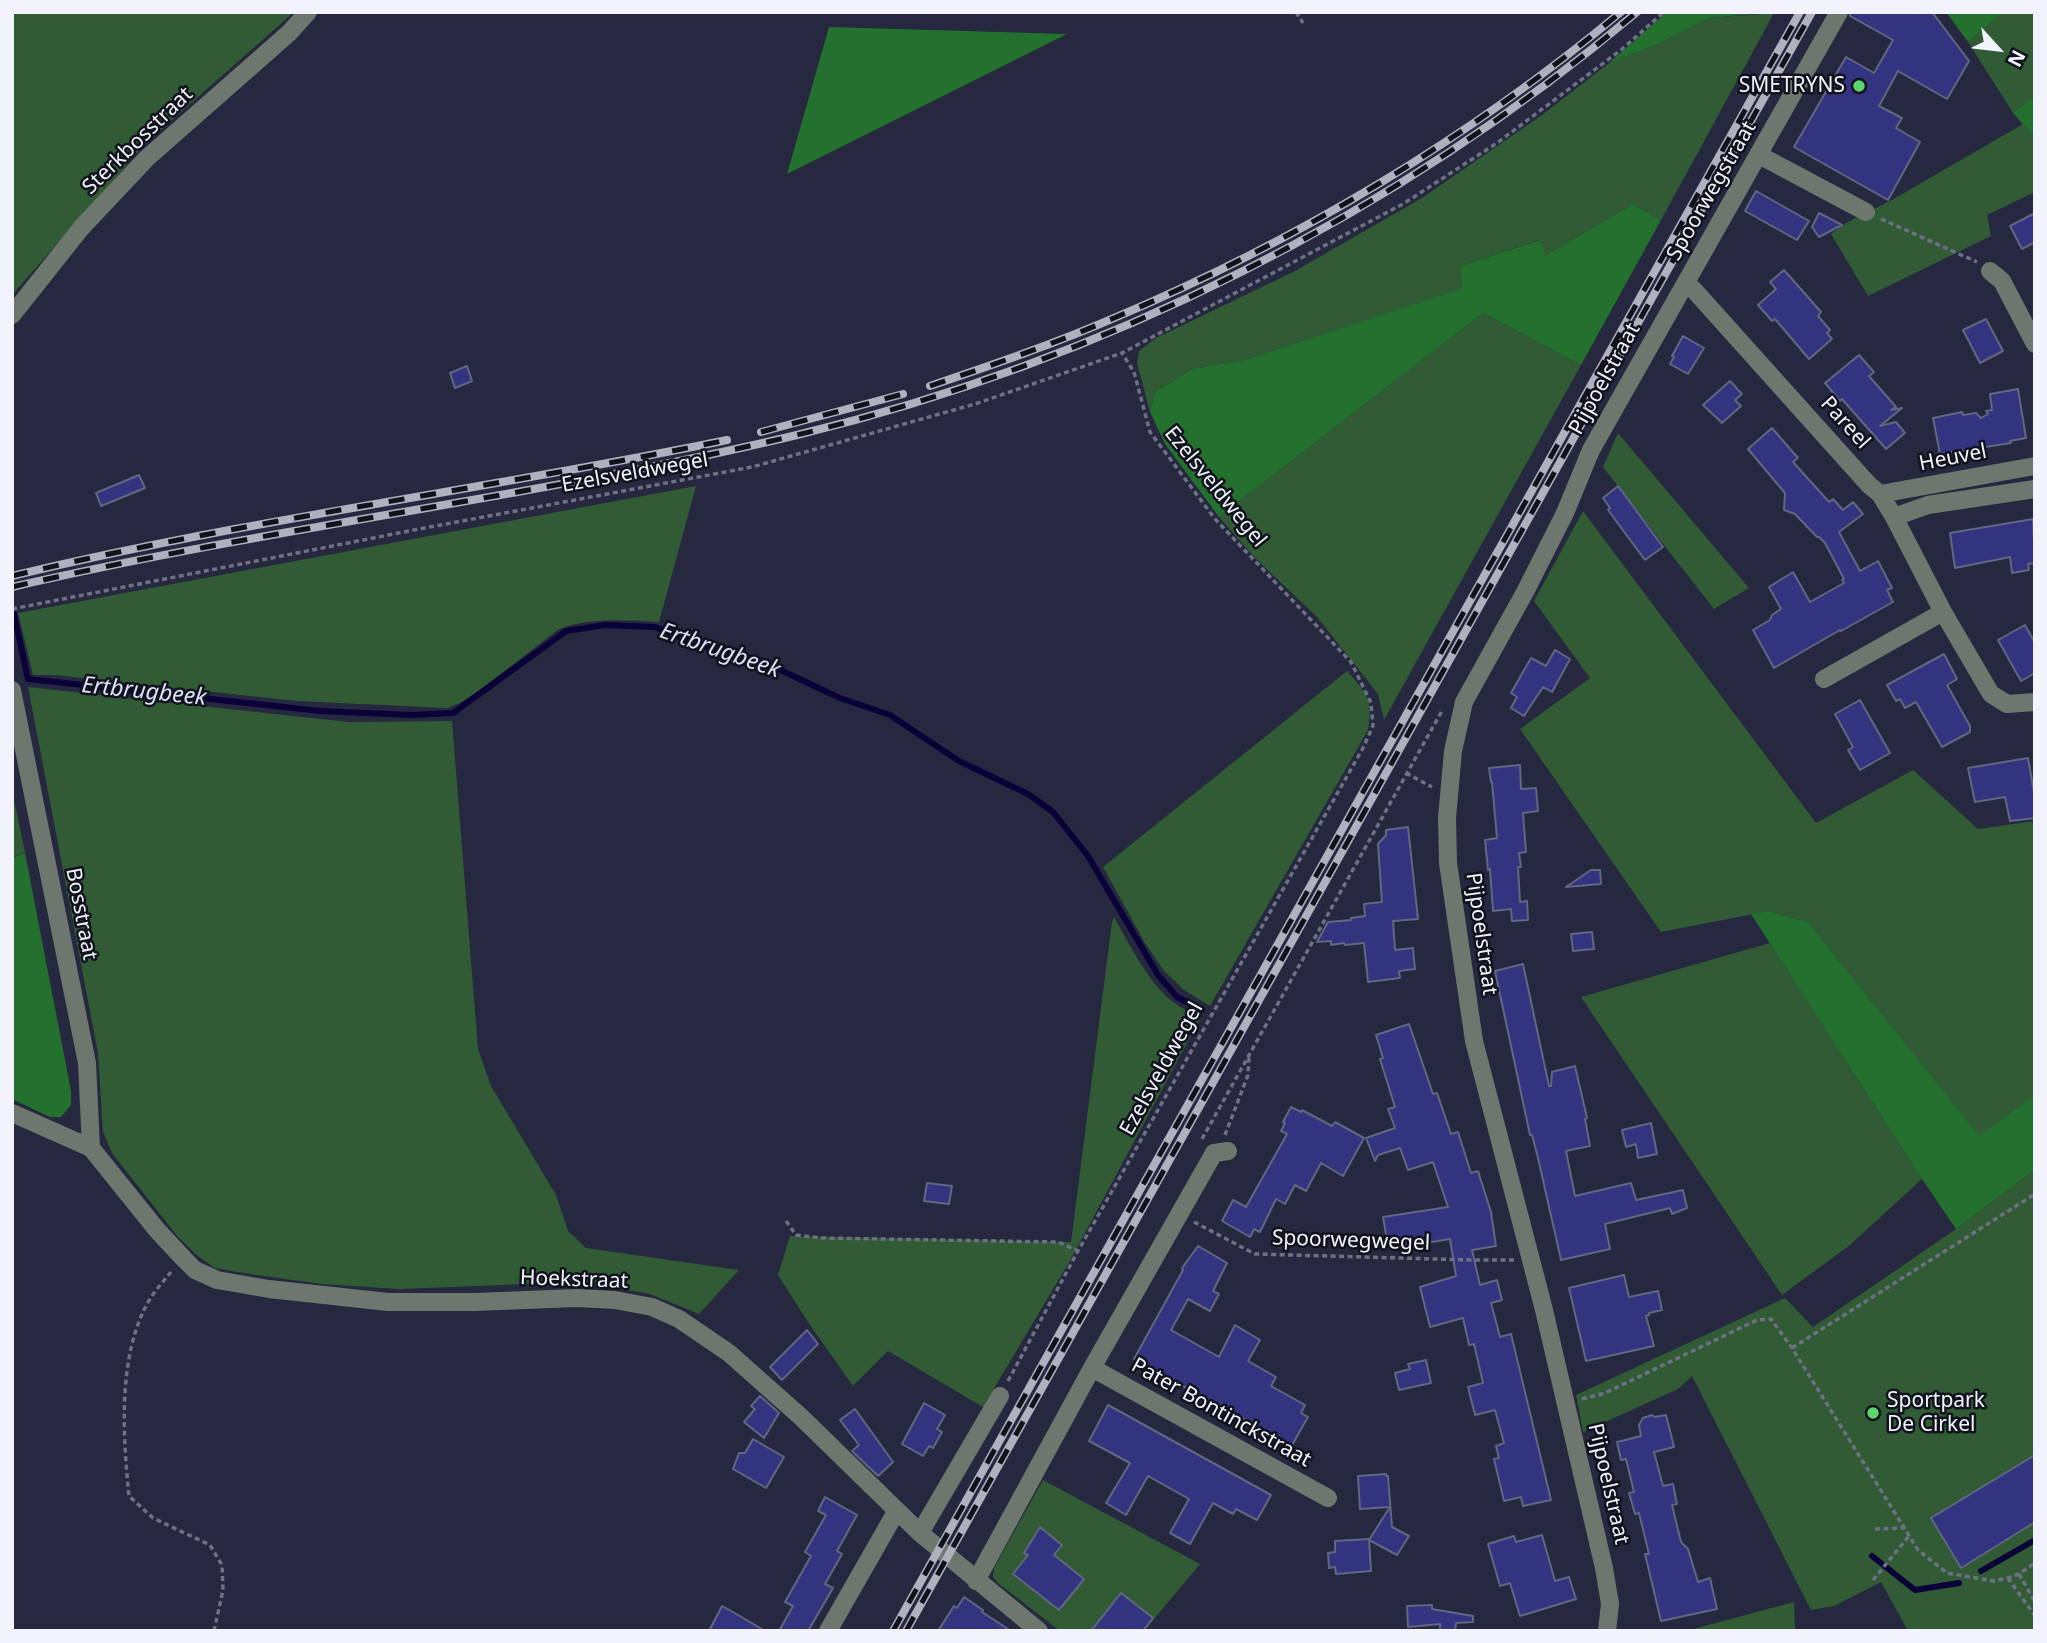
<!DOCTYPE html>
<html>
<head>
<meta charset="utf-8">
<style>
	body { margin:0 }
	#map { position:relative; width:2047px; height:1643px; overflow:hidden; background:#25283f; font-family:"Noto Sans",sans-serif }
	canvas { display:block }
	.frame { position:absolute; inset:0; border:14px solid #f2f3fd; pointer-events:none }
	.north { position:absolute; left:1963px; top:14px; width:70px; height:70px; -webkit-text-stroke:5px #10121c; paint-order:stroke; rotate:117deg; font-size:19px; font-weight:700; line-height:28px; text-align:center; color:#f2f3fd }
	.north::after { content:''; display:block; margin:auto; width:24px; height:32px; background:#f2f3fd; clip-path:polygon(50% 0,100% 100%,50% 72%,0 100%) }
</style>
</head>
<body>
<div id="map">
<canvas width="2047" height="1643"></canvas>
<div class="frame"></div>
<div class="north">N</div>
</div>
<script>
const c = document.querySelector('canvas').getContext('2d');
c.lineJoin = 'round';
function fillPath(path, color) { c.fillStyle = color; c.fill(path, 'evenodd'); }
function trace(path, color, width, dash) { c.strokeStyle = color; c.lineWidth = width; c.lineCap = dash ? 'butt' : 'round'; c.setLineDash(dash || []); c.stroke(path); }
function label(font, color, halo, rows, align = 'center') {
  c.font = font + ' "Noto Sans",sans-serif'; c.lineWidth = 5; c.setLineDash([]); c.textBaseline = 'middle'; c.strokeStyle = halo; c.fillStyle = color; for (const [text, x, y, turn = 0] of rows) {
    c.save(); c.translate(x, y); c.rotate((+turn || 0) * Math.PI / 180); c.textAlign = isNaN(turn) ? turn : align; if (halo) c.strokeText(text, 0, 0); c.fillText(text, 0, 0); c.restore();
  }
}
fillPath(new Path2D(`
	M12 12H294L146 143 12 295Z
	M2004 12H2035V95L2013 113 1968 42Z
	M1774 13 1661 220 1633 204 1546 255 1539 240 1460 266 1464 288 1245 360 1192 369 1155 392 1150 412 1137 363 1139 351 1156 338 1295 271 1422 198 1542 115 1609 63 1656 45 1709 18Z
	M2023 124 2035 138V192L1987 215 1991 236 1868 296 1831 234 1846 223 1890 201Z
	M1483 313 1581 365 1384 720 1378 694 1317 617 1255 558 1219 517Z
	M1618 433 1749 588 1714 609 1603 467Z
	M696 486 659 622C626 620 590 617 559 629L473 695 458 704 447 708 297 701 54 675H33L18 613Z
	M1583 511 1816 823 1913 770 1978 829 2035 821V1095L1979 1137 1808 922 1769 911 1661 932 1520 729 1590 678 1534 601Z
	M1347 671C1367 694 1373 699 1368 730L1210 1006 1184 990 1164 971 1145 943 1103 867Z
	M28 687 348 722 452 721 478 1049 491 1086 556 1195 568 1231 586 1248 739 1270 699 1314 650 1294 604 1286 528 1284 399 1289 322 1284 249 1274 215 1268 199 1257 178 1237 112 1153 103 1132 98 1053Z
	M12 790 25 852 12 858Z
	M1114 917C1128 942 1149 984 1172 1001 1181 1008 1191 1013 1201 1017L1071 1259 983 1407 888 1351 853 1386 808 1322 778 1275 790 1236 1071 1242 1112 922Z
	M1770 943 1922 1179 1850 1245 1782 1295 1581 997Z
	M2035 1170V1631H1908L1881 1582 1834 1606 1811 1610 1692 1376 1678 1389 1583 1432 1576 1395 1785 1298 1813 1327 1956 1229Z
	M1043 1480 1200 1564 1144 1631H1060L998 1583 993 1577 994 1568Z
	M1794 1602 1795 1631H1686Z`), '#315b34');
fillPath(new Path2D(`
	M1667 12H1774L1709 18 1656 45 1609 63Z
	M1946 12H2004L1968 42Z
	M829 27 1067 34 787 174Z
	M2035 95V138L2013 113Z
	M1633 204 1661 220 1581 365 1483 313 1219 517 1165 444 1150 412 1155 392 1192 369 1245 360 1463 288 1460 266 1540 240 1546 255Z
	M25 853 71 1091V1105L61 1117H50L12 1099V858Z
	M1769 911 1808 922 1979 1136 2035 1095V1170L1956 1229 1922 1179 1751 914Z`), '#24712f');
trace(new Path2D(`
	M14 614 28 679 320 711 412 715 453 713 566 631 605 625 655 627 719 652 759 660 840 698 890 715 959 761 1028 794 1053 812 1088 856 1158 975 1177 997 1202 1010
	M1872 1556 1915 1590 1959 1583
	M1981 1571 2035 1540`), '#0a0139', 6);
const building = new Path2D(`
	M1850 12H1932L1969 61 1947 99 1898 71 1879 106 1902 118 1896 128 1920 142 1888 200 1794 147 1846 57 1874 73 1893 40 1850 16Z
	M1756 191 1809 221 1797 240 1745 211Z
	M1819 213 1842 225 1819 237 1812 227Z
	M2035 213V242L2022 249 2010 226Z
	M1784 270 1821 312 1818 316 1830 330 1827 333 1832 339 1809 359 1775 319 1772 321 1758 305 1776 289 1770 282Z
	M1986 319 2003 351 1980 363 1963 330Z
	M1683 336 1704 348 1688 374 1670 364 1674 357 1672 356Z
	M1859 355 1874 372 1869 376 1896 407 1891 410 1902 408 1880 426 1896 422 1905 433 1886 449 1842 399 1840 401 1825 383Z
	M467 366 472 381 455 388 450 373Z
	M1730 381 1742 394 1735 400 1741 406 1722 423 1703 405Z
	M2018 389 2026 438 2010 441 2011 443 1940 454 1933 418 1962 412 1963 415 1976 413 1981 418 1988 414 1986 411 1992 410 1990 394Z
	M1772 428 1798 458 1793 462 1829 502 1833 499 1843 510 1853 502 1863 514 1839 532 1860 571 1878 561 1892 588 1887 590 1893 602 1841 631 1840 630 1774 668 1753 630 1770 620 1772 615 1781 609 1769 587 1793 572 1810 602 1844 583 1842 580 1844 579 1825 543 1819 537H1817L1795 514 1784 510 1785 493 1748 449Z
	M139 475 145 488 101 506 96 493Z
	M1618 486 1663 547 1645 560 1608 510 1610 508 1603 498Z
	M2033 519 2035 563 2028 564 2029 570 2012 573 2010 557 1955 568 1950 533Z
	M2025 625 2035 643V673L2021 681 1998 640Z
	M1555 650 1570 659 1552 692 1543 687 1524 716 1511 708 1517 697 1511 693 1531 658 1546 666Z
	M1944 654 1957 679 1947 685 1970 726V732L1942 747 1916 702 1905 708 1900 699 1896 701 1887 685Z
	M1860 700 1890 753 1860 770 1848 750 1853 747 1835 714Z
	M2028 758 2035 798V818L2010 821 2005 797 1975 802 1968 768Z
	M1520 765 1521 789 1536 788 1538 811 1523 813 1526 852 1519 853 1521 867H1518L1520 902 1527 901 1528 920 1512 921 1511 909 1493 911 1490 869 1488 870 1485 840 1497 838 1492 782H1491L1489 768Z
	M1408 827 1418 919 1393 921 1395 950 1413 948 1415 969 1399 971 1400 978 1368 982 1364 943 1345 945 1344 943 1331 945V941L1317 942 1328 922 1351 920V918L1365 916 1364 904 1382 902 1378 844 1386 835V830Z
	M1591 870H1600L1601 884 1566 887Z
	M1592 932 1594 949 1573 951 1571 934Z
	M1523 964 1549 1086H1551L1552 1072 1575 1066 1587 1118 1585 1119 1590 1146 1566 1151 1575 1196 1631 1183 1636 1200 1683 1190 1687 1208 1672 1214 1670 1208 1605 1224 1610 1249 1561 1260 1538 1158 1532 1135H1530L1495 971Z
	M1409 1024 1433 1094 1437 1093 1451 1134 1458 1132 1471 1173 1478 1171 1491 1212 1496 1246 1472 1250 1480 1285 1497 1280 1502 1300 1491 1303 1500 1337 1511 1334 1551 1500 1523 1506 1521 1497 1504 1501 1494 1459 1499 1458 1496 1446 1504 1443 1495 1410 1475 1415 1468 1387 1483 1383 1474 1344 1469 1345 1463 1318 1430 1327 1420 1287 1456 1276 1450 1239 1407 1246 1386 1234 1383 1217 1448 1207 1433 1162 1408 1170 1400 1148 1378 1155 1375 1161 1366 1138 1395 1128 1388 1109 1395 1107 1380 1059 1383 1058 1376 1035Z
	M1291 1107 1301 1112 1302 1110 1332 1126 1335 1122 1364 1138 1343 1176 1321 1163 1306 1191 1295 1185 1285 1204 1276 1199 1260 1232 1254 1229 1250 1237 1222 1221 1233 1200 1246 1207 1287 1134 1281 1131 1285 1123 1283 1122Z
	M1651 1123 1657 1154 1638 1158 1636 1144 1626 1147 1622 1130Z
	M927 1183 952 1186 949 1204 924 1201Z
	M1198 1246 1227 1263 1213 1291 1219 1294 1210 1311 1188 1299 1171 1330 1219 1357 1235 1325 1260 1340 1248 1361 1276 1377 1271 1386 1305 1405 1301 1413 1308 1417 1291 1447 1220 1405 1219 1407 1210 1401 1134 1359 1183 1270 1182 1268Z
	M1624 1275 1629 1297 1658 1291 1662 1310 1649 1313V1315L1646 1316 1654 1346 1586 1361 1569 1288Z
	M807 1330 818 1344 782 1380 770 1367Z
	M1426 1360 1431 1383 1399 1390 1395 1373 1410 1369 1408 1364Z
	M760 1396 779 1413 764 1438 744 1422 755 1409 751 1406Z
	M924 1403 945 1415 937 1429 942 1432 933 1448 929 1446 923 1456 902 1444Z
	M1108 1405 1271 1495 1257 1520 1236 1509 1233 1514 1213 1503 1190 1544 1170 1533 1189 1499 1148 1476 1126 1515 1106 1503 1130 1463 1089 1441Z
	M855 1409 893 1462 878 1476 852 1451 859 1445 840 1420Z
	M1652 1415 1655 1417 1666 1415 1674 1447 1654 1452 1663 1486 1673 1484 1677 1504 1672 1505 1681 1542 1688 1549 1698 1582 1710 1578 1717 1609 1661 1621 1645 1554H1649L1639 1513 1635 1514 1629 1493 1634 1492 1626 1459 1621 1460 1617 1442 1641 1436 1639 1425 1643 1418Z
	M753 1439 784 1457 766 1488 733 1469 739 1453H745Z
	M2035 1455V1522L1961 1568 1931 1518Z
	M1386 1474V1476H1388L1392 1527 1409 1536 1397 1555 1369 1540 1390 1507 1360 1509 1358 1476Z
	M825 1497 857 1515 837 1551 842 1554 825 1584 833 1588 808 1631H779L793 1606 785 1602 811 1556 805 1552 826 1515 818 1511Z
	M1040 1527 1062 1545 1054 1555 1084 1579 1059 1610 1013 1574 1028 1555 1024 1553Z
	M1542 1535 1555 1581 1569 1577 1576 1599 1520 1616 1510 1583 1500 1586 1488 1544 1514 1536 1516 1542Z
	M1369 1539 1371 1571 1336 1574 1335 1567 1329 1568 1328 1553 1335 1552V1541Z
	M1121 1593 1153 1618 1143 1631H1091Z
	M964 1597 983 1610 982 1612 1011 1631H938L954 1606 957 1608Z
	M1432 1605V1609L1473 1616V1622L1456 1623 1455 1631H1440V1624L1408 1627 1407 1606Z
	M722 1606 738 1615 765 1631H709Z`);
fillPath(building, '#323480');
trace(building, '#616681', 2);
trace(new Path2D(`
	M1296 12 1303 23
	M1881 219 1977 262
	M12 609 419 529 752 467 975 404 1122 353 1403 204 1497 143 1621 50 1664 12
	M1406 773 1432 787
	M1225 1135 1248 1075 1249 1056
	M1202 1139 1443 709
	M786 1221 796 1235 821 1238 1058 1242 1078 1251
	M1194 1222 1255 1254 1472 1260H1514
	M171 1272C162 1283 151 1295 145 1308 118 1362 123 1437 129 1496L153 1518 210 1545 222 1565 223 1590 214 1631
	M1792 1348 2035 1194
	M1008 1381 1078 1251 1363 748 1373 726 1371 703 1351 662 1215 519 1150 432 1134 372 1122 353
	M1582 1399 1605 1393 1757 1320 1771 1319 1792 1348 1918 1550 1947 1573 1994 1581 2008 1578 2019 1574 2035 1563
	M1875 1529 1904 1528
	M2019 1574 2035 1602
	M2008 1578 2035 1616
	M1873 1580 1909 1536`), '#6e7083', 3.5, [5, 3.5]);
trace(new Path2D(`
	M1759 155 1866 212
	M1990 271 2002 281 2035 344
	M1686 283 1694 290 1869 485 1880 494 1894 517 1943 612 1991 694 2007 704 2035 702
	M12 315 82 227 147 158 289 33 308 12
	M1880 494 2035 466
	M1894 517 1928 505 2035 489
	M1824 679 1943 612
	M12 690 87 1063 91 1148
	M12 1113 91 1148 157 1230 184 1259 195 1270 217 1280 269 1289 388 1302H475L577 1298 615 1300 652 1307 679 1319 729 1353 801 1417 920 1533 1039 1631
	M1092 1368 1328 1498
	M920 1533 1000 1396
	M976 1581 1092 1368 1214 1153 1228 1151
	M828 1631 896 1512
	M1607 1631 1610 1604 1604 1568 1544 1310 1474 1041 1448 863 1447 818 1453 751 1464 702 1525 592 1565 513 1591 450 1839 12`), '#6d776d', 18);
const rail = new Path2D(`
	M930 386C992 365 1054 344 1114 318 1295 242 1470 138 1621 12
	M761 432 903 394
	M12 576C248 519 490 489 727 440
	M12 587C272 527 538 497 797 435 1103 361 1396 215 1637 12
	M893 1631 1800 12
	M906 1631 1812 12`);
trace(rail, '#afb1bf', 8);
trace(rail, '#10121c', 5, [16]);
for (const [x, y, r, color] of [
	[1859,86,7,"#5ed56c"],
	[1873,1413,7,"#5ed56c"]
]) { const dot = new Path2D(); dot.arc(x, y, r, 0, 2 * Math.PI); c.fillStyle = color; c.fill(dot); trace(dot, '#10121c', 2.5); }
label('21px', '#f2f3fd', '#10121c', [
	["SMETRYNS",1845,86],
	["Sportpark",1887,1401,"left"],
	["De Cirkel",1887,1425,"left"]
], 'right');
label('21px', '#f2f3fd', '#10121c', [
	["Sterkbosstraat",138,141,-44],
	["Spoorwegstraat",1712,191,-60],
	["Pijpoelstraat",1605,379,-61],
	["Pareel",1845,423,48],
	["Heuvel",1953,458,-11],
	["Ezelsveldwegel",635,473,-10],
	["Ezelsveldwegel",1215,487,51],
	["Bosstraat",81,914,79],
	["Pijpoelstraat",1481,934,82],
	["Ezelsveldwegel",1162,1069,-61],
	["Spoorwegwegel",1351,1241,2],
	["Hoekstraat",574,1280,2],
	["Pater Bontinckstraat",1221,1413,29],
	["Pijpoelstraat",1608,1484,77]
]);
label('italic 23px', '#dce0f7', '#10121c', [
	["Ertbrugbeek",720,651,19],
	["Ertbrugbeek",144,692,6]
]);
</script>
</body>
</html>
